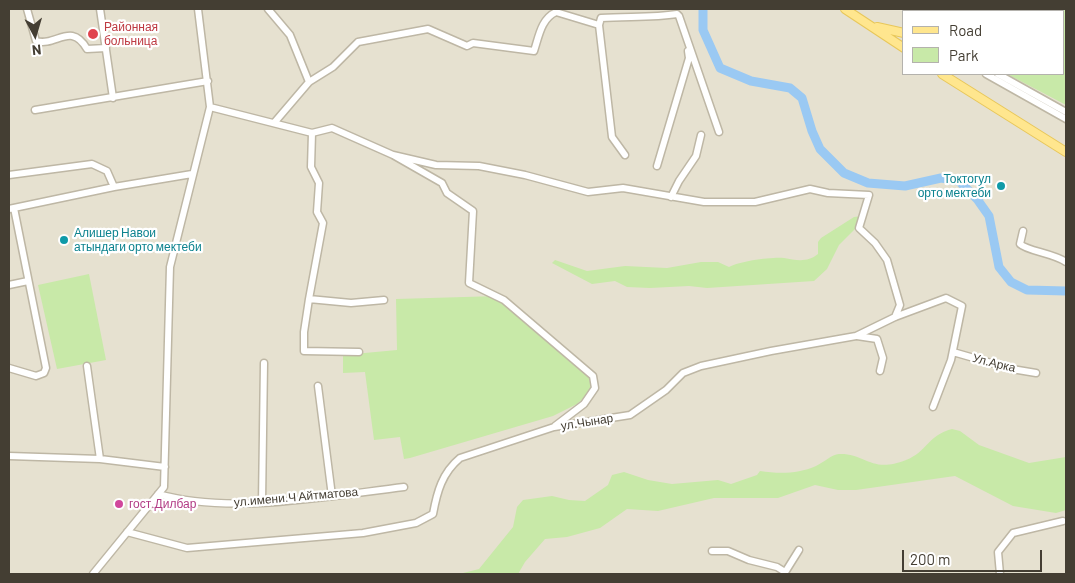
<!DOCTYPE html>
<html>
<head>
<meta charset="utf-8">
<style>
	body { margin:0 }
	#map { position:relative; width:1075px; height:583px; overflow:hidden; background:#f2eee2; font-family:Barlow,sans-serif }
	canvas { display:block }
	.frame { position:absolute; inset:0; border:10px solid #443e33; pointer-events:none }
	.legend { position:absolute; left:902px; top:10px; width:162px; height:65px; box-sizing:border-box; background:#fff; border:1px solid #b4b2ad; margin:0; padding:6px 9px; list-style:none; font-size:15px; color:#443e33 }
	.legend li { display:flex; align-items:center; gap:10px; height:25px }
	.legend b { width:25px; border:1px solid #b4b2ad }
	.north { position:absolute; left:10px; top:10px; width:50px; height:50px; -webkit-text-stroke:4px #fff; paint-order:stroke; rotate:174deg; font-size:14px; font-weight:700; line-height:20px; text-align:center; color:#443e33 }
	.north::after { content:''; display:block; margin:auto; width:18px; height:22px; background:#443e33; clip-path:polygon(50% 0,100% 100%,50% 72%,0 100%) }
	.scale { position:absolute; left:902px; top:550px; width:140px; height:22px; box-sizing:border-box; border:2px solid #443e33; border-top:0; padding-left:6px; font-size:15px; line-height:18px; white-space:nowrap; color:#443e33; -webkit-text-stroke:4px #fff; paint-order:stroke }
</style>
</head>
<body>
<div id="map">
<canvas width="1075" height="583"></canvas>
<div class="frame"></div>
<ul class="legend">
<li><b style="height:6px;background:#ffe68e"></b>Road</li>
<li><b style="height:14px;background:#c8e9a8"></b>Park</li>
</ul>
<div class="north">N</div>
<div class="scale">200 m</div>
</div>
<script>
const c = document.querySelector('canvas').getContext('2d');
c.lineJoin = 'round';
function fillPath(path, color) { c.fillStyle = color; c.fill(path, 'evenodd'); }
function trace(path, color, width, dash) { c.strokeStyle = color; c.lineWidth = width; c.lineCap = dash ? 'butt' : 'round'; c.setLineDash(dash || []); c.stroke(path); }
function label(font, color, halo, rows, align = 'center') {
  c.font = font + ' Barlow,sans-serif'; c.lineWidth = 4.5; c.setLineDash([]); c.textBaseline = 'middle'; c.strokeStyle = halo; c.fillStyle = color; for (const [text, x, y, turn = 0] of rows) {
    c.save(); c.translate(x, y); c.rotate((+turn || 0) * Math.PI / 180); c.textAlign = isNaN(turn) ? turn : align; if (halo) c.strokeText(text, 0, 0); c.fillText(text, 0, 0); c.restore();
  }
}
fillPath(new Path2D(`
	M9 9H1066V574H9ZM904 11H1064V74H904Z`), '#e6e1d0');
fillPath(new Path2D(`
	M972 9H1066V105L1007 74H1064V11H968Z
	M862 216 861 223 839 245 827 269 814 281 707 288 689 286 650 288 627 287 615 281 592 284 552 263 555 260 587 271 625 266 667 268 701 262H718L729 267C741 261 770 257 784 258 796 260 807 263 818 254V242L821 238 854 217Z
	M89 274 106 360 57 369 38 285Z
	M498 296 591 378 590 392 577 404 553 416 410 458 404 459 400 437 374 440 365 372 343 373V355L397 350 396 299Z
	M952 429 960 431 979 445 1029 463 1066 457V510L1056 513 1013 506 955 476 856 490H838L815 485 778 498H714L658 511 627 509 600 528 567 537 545 539 525 562 518 574H459L479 569 513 527 517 507 523 500 552 496 569 500 585 501 608 485 612 475 624 472 648 480 672 484 718 480 731 484 757 475 760 471C779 474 798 474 816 466 823 463 832 454 839 454 866 453 871 474 906 460 927 452 928 435 952 429Z`), '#c8e9a8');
trace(new Path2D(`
	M703 9V30L720 68 751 81 790 88 802 98 812 131 820 149 844 173 868 183 905 186 941 178 959 181 977 199 989 216 999 267 1011 282 1027 290 1066 291`), '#9ac9f3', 9);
const minor = new Path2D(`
	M27 9 36 41C56 47 71 21 87 49L106 48
	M100 9 113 98
	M268 9 290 35 309 82
	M947 11 951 9
	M599 25 601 18C626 16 652 18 677 14L679 16 719 132
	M986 74 1066 119
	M998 74 1066 112
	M210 107 312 133 332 128 393 155 442 183 447 193 473 211 469 283 504 300 593 376 595 388 584 404 555 426
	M35 110 208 81
	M274 123 309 82 333 67 358 42 428 29 467 46 473 43 534 51C539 36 541 19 556 12L599 25 612 137 625 155
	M393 155 436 165 479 166 525 175 588 192 623 188 704 202H755L810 189 828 193 869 195 859 228 875 243 887 260 900 305 895 317
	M657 166 689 58 688 51
	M9 175 92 164 107 171 114 187
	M671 197 679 181 696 156 701 135
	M9 209 114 187 192 174
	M1023 231 1020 244C1027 251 1053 253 1066 262
	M9 285 28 281
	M309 299 323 223 317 212 319 183 311 167 312 133
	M857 336 877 339 883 358 880 371
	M359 352 304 351V332L309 299 351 303 384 300
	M953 352 1012 369 1036 373
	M87 366 100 459
	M9 368 36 376 44 373 46 368 14 208
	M318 386 332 496
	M9 456 100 459 165 467
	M158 494C231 515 329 496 404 487
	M262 502 264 363
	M127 532 187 548 363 533 416 523 433 514C437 492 442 473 460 458L554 427 630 415 666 390 683 373 701 366 771 351 856 336 895 317 946 298 962 306 951 360 933 407
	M712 551H728L749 560 777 567 785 572
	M93 574 164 487 170 267 210 107 198 9
	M784 574 799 550
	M1000 574 998 552 1013 533 1063 521`);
const major = new Path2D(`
	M845 9 904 48
	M877 27 904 33
	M942 74 1066 152`);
trace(minor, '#beb7a5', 9);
trace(major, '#e8c75a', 10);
trace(minor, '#fff', 6);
trace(major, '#ffe68e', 8);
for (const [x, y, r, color] of [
	[93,34,6,"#e0444e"],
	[1001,186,5,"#0f9aa8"],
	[64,240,5,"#0f9aa8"],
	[119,504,5,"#d1479c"]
]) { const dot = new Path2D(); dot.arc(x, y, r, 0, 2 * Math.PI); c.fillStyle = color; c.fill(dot); trace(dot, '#fff', 2); }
label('12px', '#be3a42', '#fff', [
	["Районная",104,27],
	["больница",104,41]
], 'left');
label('12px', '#0d838f', '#fff', [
	["Токтогул",991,179],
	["орто мектеби",991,193],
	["Алишер Навои",74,233,"left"],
	["атындаги орто мектеби",74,247,"left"]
], 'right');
label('12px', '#443e33', '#fff', [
	["Ул.Арка",994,363,14],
	["ул.Чынар",587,422,-9],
	["ул.имени.Ч Айтматова",296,497,-5]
]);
label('12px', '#b23c85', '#fff', [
	["гост.Дилбар",129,504]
], 'left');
</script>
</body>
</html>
